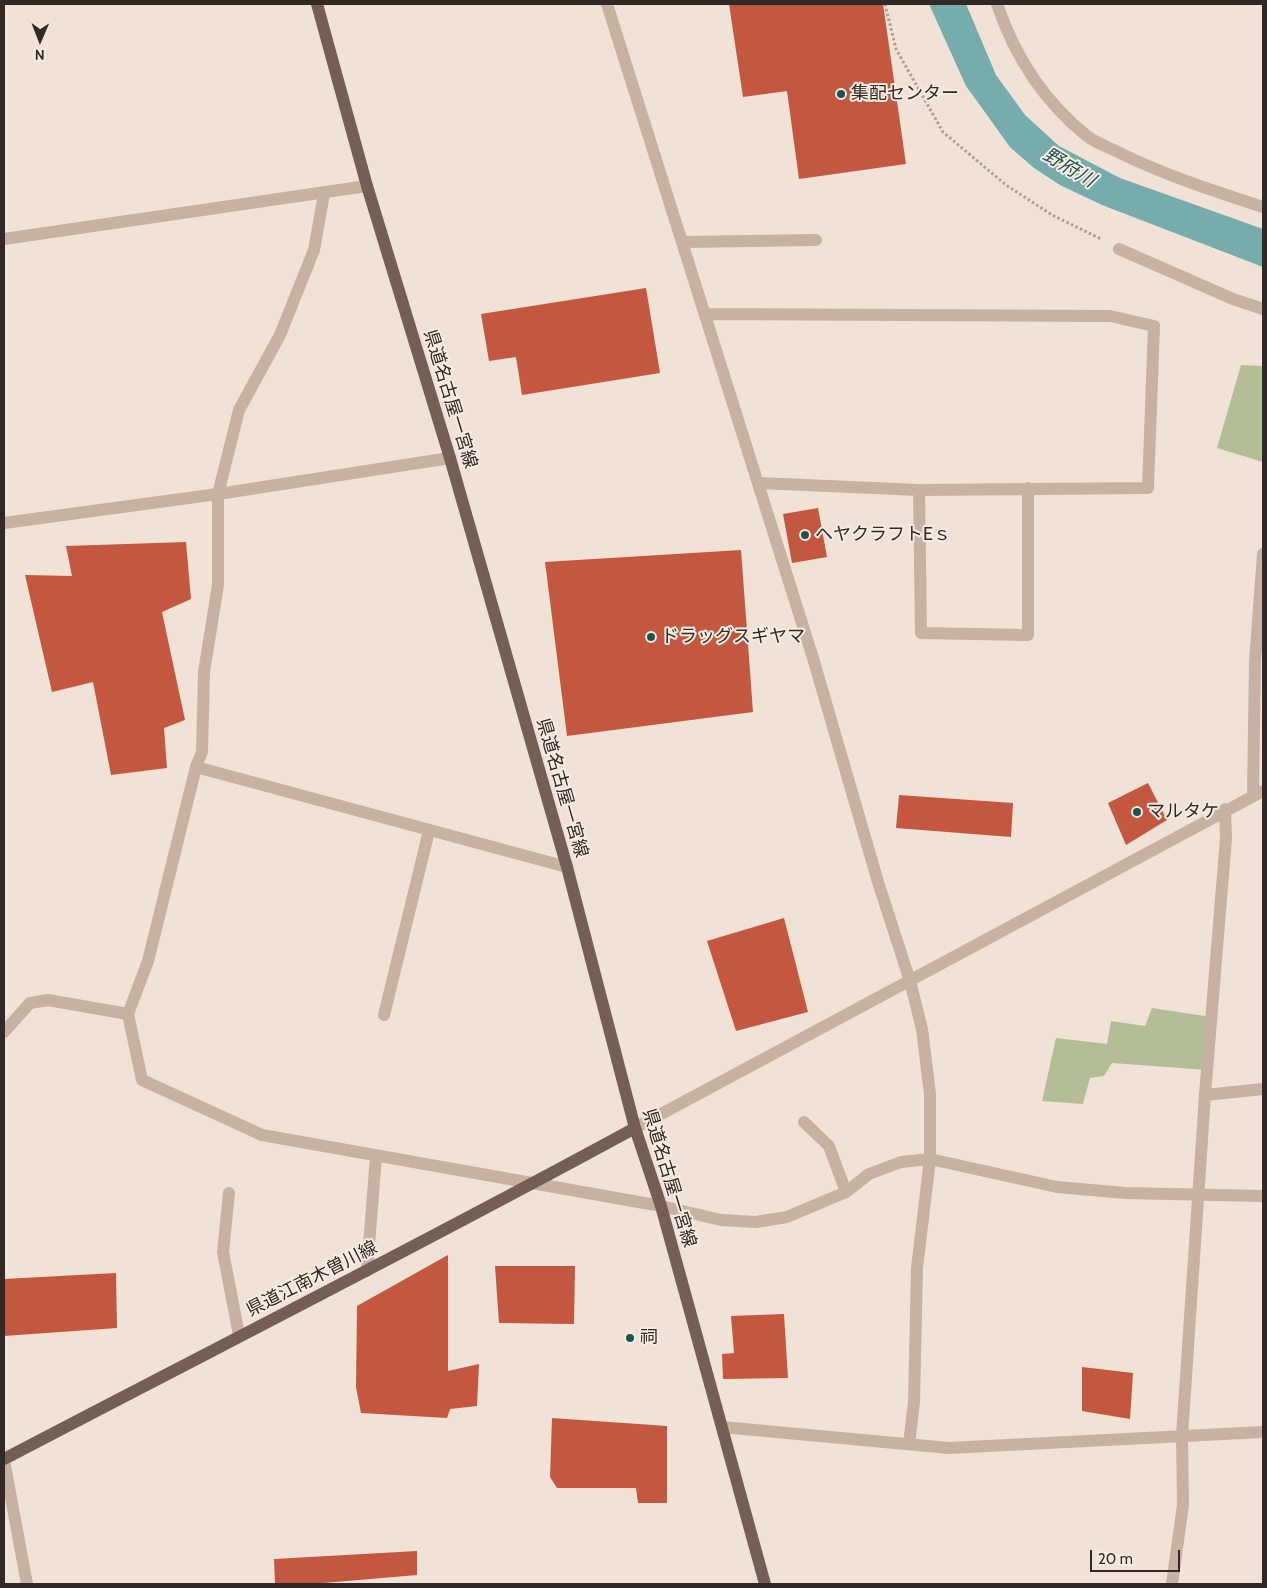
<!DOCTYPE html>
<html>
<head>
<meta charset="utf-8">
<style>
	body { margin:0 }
	#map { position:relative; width:1267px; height:1588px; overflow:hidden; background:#f0e2d6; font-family:Cabin,sans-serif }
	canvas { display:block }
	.frame { position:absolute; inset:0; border:5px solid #322825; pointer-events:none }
	.north { position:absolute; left:15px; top:15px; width:50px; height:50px; -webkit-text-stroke:4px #f8ece2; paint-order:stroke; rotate:181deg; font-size:14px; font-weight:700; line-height:20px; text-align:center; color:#322825 }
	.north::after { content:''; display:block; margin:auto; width:18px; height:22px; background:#322825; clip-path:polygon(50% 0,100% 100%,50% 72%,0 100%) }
	.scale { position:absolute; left:1090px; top:1550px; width:90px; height:22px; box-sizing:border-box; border:2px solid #322825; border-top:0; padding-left:6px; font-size:15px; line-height:18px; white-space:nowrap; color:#322825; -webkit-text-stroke:4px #f8ece2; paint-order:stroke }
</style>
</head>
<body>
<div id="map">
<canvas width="1267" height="1588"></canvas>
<div class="frame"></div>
<div class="north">N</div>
<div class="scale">20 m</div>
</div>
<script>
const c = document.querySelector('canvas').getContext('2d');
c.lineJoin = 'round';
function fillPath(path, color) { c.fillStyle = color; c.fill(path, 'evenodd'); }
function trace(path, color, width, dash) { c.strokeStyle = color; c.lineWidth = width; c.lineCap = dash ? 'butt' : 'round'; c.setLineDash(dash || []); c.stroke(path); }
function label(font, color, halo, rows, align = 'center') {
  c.font = font + ' Cabin,"Noto Sans JP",sans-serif'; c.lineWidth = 4; c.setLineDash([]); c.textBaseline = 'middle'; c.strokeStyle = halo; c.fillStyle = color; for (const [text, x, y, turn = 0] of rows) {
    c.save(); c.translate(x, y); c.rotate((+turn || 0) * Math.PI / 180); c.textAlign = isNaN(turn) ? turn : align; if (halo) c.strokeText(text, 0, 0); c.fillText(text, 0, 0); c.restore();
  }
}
fillPath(new Path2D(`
	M1241 365 1263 366V462L1217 448Z
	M1152 1008 1211 1017 1207 1070 1112 1063 1104 1076 1090 1078 1083 1104 1042 1101 1056 1038 1107 1044 1111 1021 1145 1026Z`), '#b3be97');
fillPath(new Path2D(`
	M929 4H966L996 75 1025 115 1059 146 1120 178 1263 229V267L1102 205 1060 185 1034 168 1010 147 966 86Z`), '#76acab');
fillPath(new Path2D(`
	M729 4H883L906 164 799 179 787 91 743 97Z
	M646 288 660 373 522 395 516 357 489 361 481 314Z
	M818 508 827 557 792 563 783 514Z
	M186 542 191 599 162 612 185 720 164 728 167 768 111 775 93 682 52 692 25 575 72 576 66 546Z
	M741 550 753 712 567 736 545 562Z
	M1148 783 1167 820 1126 845 1108 803Z
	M899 795 1013 803 1011 837 896 828Z
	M784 918 808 1012 736 1031 707 941Z
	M448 1255V1371L479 1364 477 1406 450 1409 447 1418 361 1413 356 1387 357 1306Z
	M495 1266H575L574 1324 499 1323Z
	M116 1273 117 1328 4 1336V1279Z
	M784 1314 788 1378 723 1379 722 1354 734 1353 731 1316Z
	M1082 1367 1133 1373 1130 1419 1082 1411Z
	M552 1418 667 1426V1503H638L636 1488H557L550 1477Z
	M417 1551V1575L312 1584H275L274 1559Z`), '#c45740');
trace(new Path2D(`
	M885 4 896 49 943 132 1006 185 1052 215 1101 239`), '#b39b8d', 3, [2.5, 2.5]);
trace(new Path2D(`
	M607 4 813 658 878 882 910 981 922 1029 930 1094V1159L917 1268 914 1402 909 1444
	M997 4C1015 57 1043 101 1087 136 1096 143 1108 147 1118 152 1164 175 1214 191 1263 207
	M324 194 314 250 280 335 239 410 218 494V585L204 672 202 752 196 767 148 961 128 1014 142 1080 262 1135 661 1206 721 1220 756 1222 787 1217 846 1192 869 1174 901 1162 930 1159 1057 1187 1125 1193 1263 1196
	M4 239 367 186
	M683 242 816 240
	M1119 249 1233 299 1263 309
	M705 314 1110 316 1154 326 1148 488 919 490 759 483
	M919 490 921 633 1028 635V488
	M4 523 218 494 450 458
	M196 767 567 867
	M1253 796 1255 661 1263 554
	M384 1015 429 831
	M4 1032 30 1003 48 1000 128 1014
	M1205 1095 1263 1089
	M804 1122 829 1146 846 1192
	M635 1128 1263 791
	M229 1193 223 1252 239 1335
	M367 1271 376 1156
	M722 1427 949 1448 1263 1432
	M4 1460 27 1584
	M1172 1584 1183 1505 1182 1436 1205 1095 1226 838 1225 809`), '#c7b1a3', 12);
trace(new Path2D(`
	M317 4 367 186 450 458 567 867 635 1128 661 1206 765 1584
	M4 1459C214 1349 426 1242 635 1128`), '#745e56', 12);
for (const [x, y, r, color] of [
	[841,94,5,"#1b5252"],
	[805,535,5,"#1b5252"],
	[651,637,5,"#1b5252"],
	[1137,812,5,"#1b5252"],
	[630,1338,5,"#1b5252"]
]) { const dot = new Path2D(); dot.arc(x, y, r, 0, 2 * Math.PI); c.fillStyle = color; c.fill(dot); trace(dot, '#f8ece2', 2); }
label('18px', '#322825', '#f8ece2', [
	["集配センター",851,94],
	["ヘヤクラフトEｓ",815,535],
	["ドラッグスギヤマ",661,637],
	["マルタケ",1147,812],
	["祠",640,1338]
], 'left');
label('18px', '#322825', '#f8ece2', [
	["県道名古屋一宮線",450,399,73],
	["県道名古屋一宮線",562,788,74],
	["県道名古屋一宮線",669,1178,73],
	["県道江南木曽川線",312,1279,-27]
]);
label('italic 19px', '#1b5252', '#f8ece2', [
	["野府川",1069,168,31]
]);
</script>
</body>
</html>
